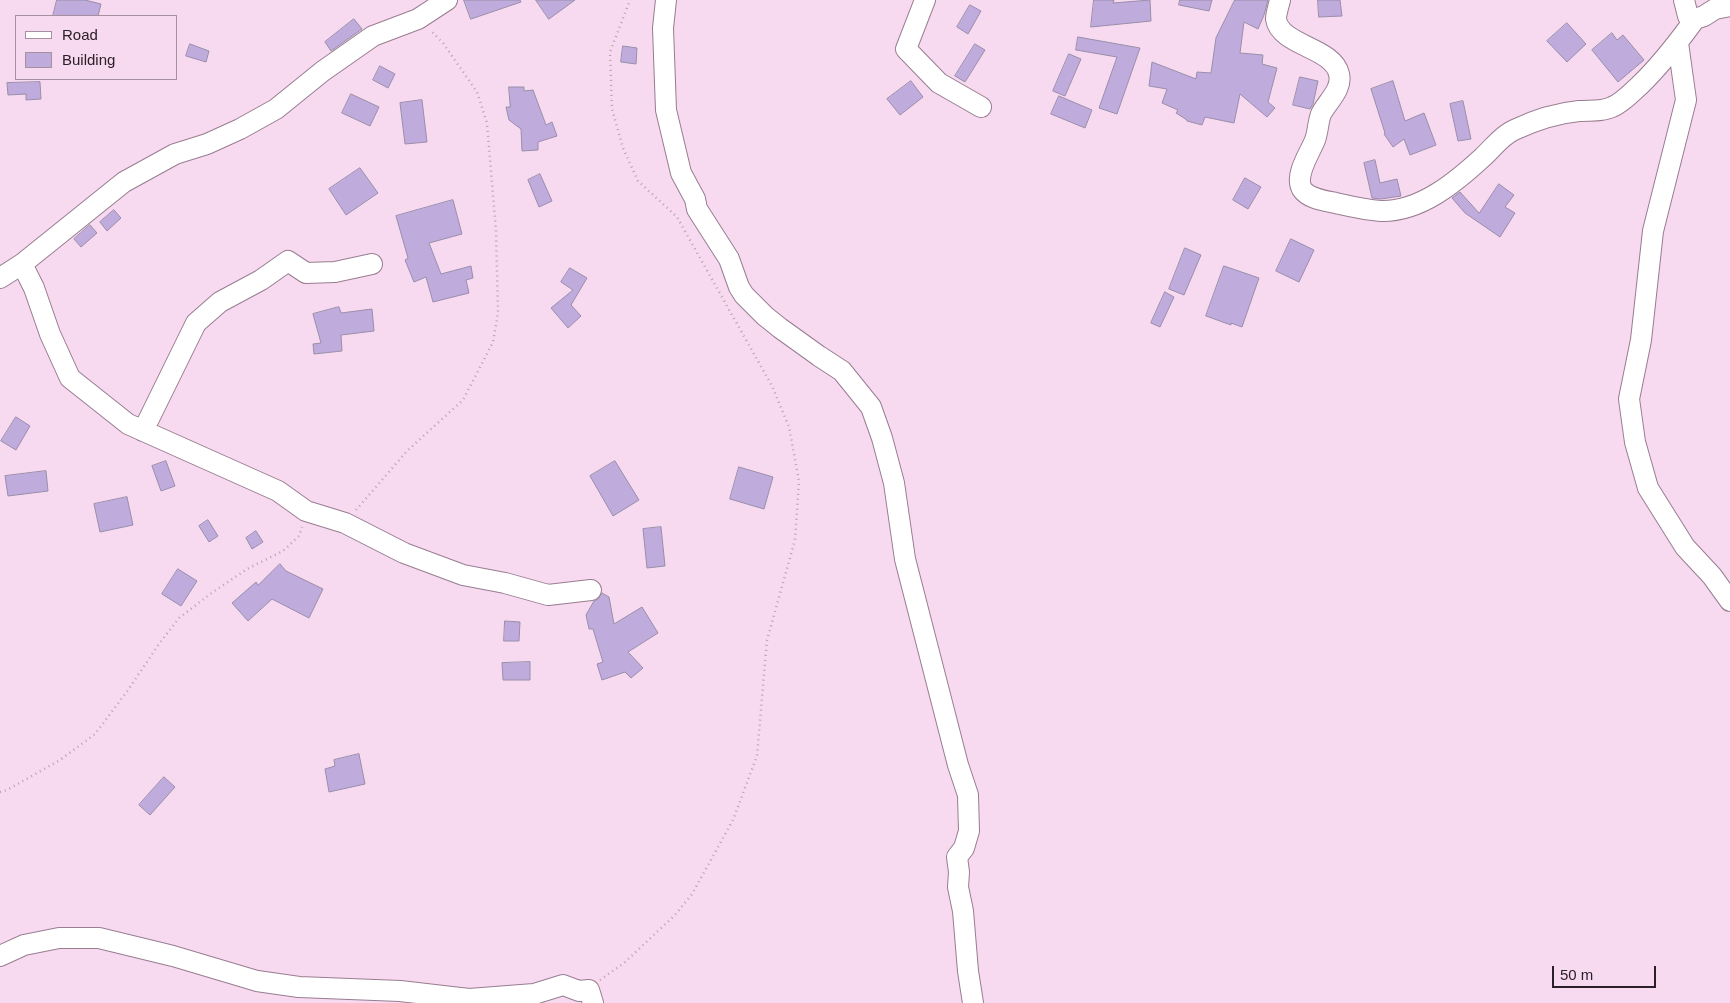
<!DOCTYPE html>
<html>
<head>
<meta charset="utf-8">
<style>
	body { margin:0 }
	#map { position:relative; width:1730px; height:1003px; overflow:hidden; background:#f8daf0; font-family:Helvetica,sans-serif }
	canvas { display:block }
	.legend { position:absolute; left:15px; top:15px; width:162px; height:65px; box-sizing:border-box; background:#f8daf0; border:1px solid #a690a0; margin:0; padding:6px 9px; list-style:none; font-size:15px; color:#2b2028 }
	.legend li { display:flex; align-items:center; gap:10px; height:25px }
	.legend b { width:25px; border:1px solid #a690a0 }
	.scale { position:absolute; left:1552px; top:966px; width:104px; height:22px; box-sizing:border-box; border:2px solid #2b2028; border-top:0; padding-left:6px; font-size:15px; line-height:18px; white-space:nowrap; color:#2b2028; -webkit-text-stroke:4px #f8daf0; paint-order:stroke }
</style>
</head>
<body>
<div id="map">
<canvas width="1730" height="1003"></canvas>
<ul class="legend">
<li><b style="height:6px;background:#fff"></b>Road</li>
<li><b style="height:14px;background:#bfabdc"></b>Building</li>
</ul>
<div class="scale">50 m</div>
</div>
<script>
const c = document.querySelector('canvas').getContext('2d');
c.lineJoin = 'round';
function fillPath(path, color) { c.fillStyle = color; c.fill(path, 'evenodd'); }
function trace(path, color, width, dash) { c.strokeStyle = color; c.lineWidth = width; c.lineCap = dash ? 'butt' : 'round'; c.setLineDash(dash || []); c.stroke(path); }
const building = new Path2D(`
	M57 0H85L101 4 98 16H53Z
	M464 0H520L521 2 471 19Z
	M536 0H575L549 19Z
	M1094 0H1114L1113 3 1150 0 1151 21 1091 27Z
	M1180 0H1212L1209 11 1179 5Z
	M1235 0H1268L1264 15 1258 29 1244 22 1240 53 1263 55 1262 64 1277 68 1268 102 1275 108 1267 117 1240 94 1234 123 1205 117 1202 125 1187 121V120L1176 113 1178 110 1162 103 1167 89 1149 86 1152 62 1196 79 1197 72 1211 73 1216 38Z
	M1318 0H1340L1342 16 1319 17Z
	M970 5 981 11 968 34 957 27Z
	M354 19 362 29 331 51 325 42Z
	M1567 23 1586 44 1567 62 1547 41Z
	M1612 33 1617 40 1623 35 1644 60 1618 82 1592 50Z
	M1078 37 1140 48 1117 114 1099 108 1117 57 1076 50Z
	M190 44 209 51 206 62 186 56Z
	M975 44 985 50 965 82 955 76Z
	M623 46 637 48 636 64 621 62Z
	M1069 54 1081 59 1065 96 1053 91Z
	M380 66 395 74 388 88 373 80Z
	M1300 77 1318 81 1313 104 1310 109 1293 105Z
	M911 81 923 97 900 115 887 99Z
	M1393 81 1405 121 1424 113 1436 145 1410 155 1404 139 1393 147 1384 134 1385 133 1371 89Z
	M40 82 41 99 26 100V94L8 95 7 83Z
	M509 87H524V91L533 90 546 125 552 122 557 136 538 142V150L522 151 521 129 509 120 506 107H510Z
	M351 94 379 107 370 126 342 113Z
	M1059 96 1092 110 1085 128 1051 114Z
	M422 100 427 142 405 144 400 103Z
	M1463 101 1471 139 1458 141 1450 104Z
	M1375 160 1380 183 1397 179 1401 196 1381 199 1372 198 1364 163Z
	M360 168 378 193 346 215 329 189Z
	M540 174 552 201 539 207 528 180Z
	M1245 178 1261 187 1248 209 1233 200Z
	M1499 184 1514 195 1505 207 1515 213 1500 237 1465 213 1452 198 1460 192 1479 213Z
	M453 200 462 234 429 243 441 274 471 266 473 278 466 280 469 293 433 302 426 277 414 282 405 260 408 258 396 216Z
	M114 210 121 218 107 231 100 222Z
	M90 225 97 233 81 247 74 239Z
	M1291 239 1314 250 1299 282 1276 271Z
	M1185 248 1201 255 1184 295 1169 289Z
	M1224 266 1259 278 1242 327 1231 323V325L1206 316Z
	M570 268 587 278 571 305 581 316 568 328 551 308 573 290 561 282Z
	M1165 292 1174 297 1160 327 1151 323Z
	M339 307 341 313 372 309 374 331 341 335 342 351 314 354 313 344 321 343 313 314Z
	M16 417 30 426 16 450 1 441Z
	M166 461 175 486 161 491 152 466Z
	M615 461 639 500 613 516 590 476Z
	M739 467 773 477 764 509 730 499Z
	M46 471 48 491 8 496 5 476Z
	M127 497 133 525 100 532 94 504Z
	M208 520 218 536 209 542 199 526Z
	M661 527 665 566 647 568 643 529Z
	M256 531 263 542 252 549 246 538Z
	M280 564 286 571 323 589 309 618 272 599 248 621 232 603 256 582 258 585Z
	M178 569 197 581 181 606 162 594Z
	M602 593 609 597 614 624 642 607 658 633 628 652 643 668 631 678 625 672 602 680 597 664 603 662 593 629H589L586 615 594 601 598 599Z
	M505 621 520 622 519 641H504Z
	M530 662V680H503L502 663Z
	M359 754 365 784 329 792 325 769 335 766 334 760Z
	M164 777 175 787 150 815 139 805Z`);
fillPath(building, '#bfabdc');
trace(building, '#998eaa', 1);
const minor = new Path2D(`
	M666 0 663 28 666 110 681 173 695 199 697 209 729 259 739 287 744 295 765 316 780 328 819 356 842 371 871 407 882 438 894 483 905 559 958 765 968 795 969 831 964 848 957 857 959 872 958 887 963 911 968 971 973 1003
	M925 0 906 49 939 83 981 107
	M1280 0C1279 5 1276 13 1276 19 1280 46 1333 47 1339 74 1343 89 1327 102 1321 114 1318 122 1318 132 1315 140 1310 153 1294 175 1302 189 1309 200 1329 201 1340 204 1353 207 1367 210 1381 211 1420 212 1456 182 1483 157 1493 148 1501 136 1514 130 1533 121 1558 113 1579 111 1590 110 1602 112 1612 107 1622 103 1631 93 1639 86 1661 65 1677 44 1695 19
	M1684 0 1688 16 1695 19 1704 16 1715 9 1730 6
	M1678 43 1686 100 1653 231 1641 340 1629 399 1635 442 1648 488 1685 547 1712 576 1730 601
	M22 264 34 288 50 334 70 378 128 424 278 491 306 511 345 523 404 553 463 575 505 583 548 595 591 590
	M0 278 22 264 124 182 175 154 207 144 240 129 276 109 323 71 373 36 418 19 447 0
	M143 431 196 323 220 302 261 280 288 261 306 273 335 272 372 264
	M0 956 24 945 59 938H99L173 956 257 981 299 987 400 991 469 999 534 994 563 985 579 991 589 990 593 1003`);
trace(minor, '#987d91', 22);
trace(new Path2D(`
	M356 510 407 451 463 400 493 342 498 313 496 231 487 123 477 92 443 43 430 30
	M0 792 7 790 60 760 95 734 128 690 159 644 179 618 213 592 247 569 283 551 299 536 302 527
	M600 980 624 963 675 915 692 894 733 820 757 756 767 640 795 540 799 481 789 427 772 386 677 217 638 181 623 148 612 109 610 52 630 0`), '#b8a0b2', 2.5, [1, 4]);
trace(minor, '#fff', 20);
</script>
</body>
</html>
